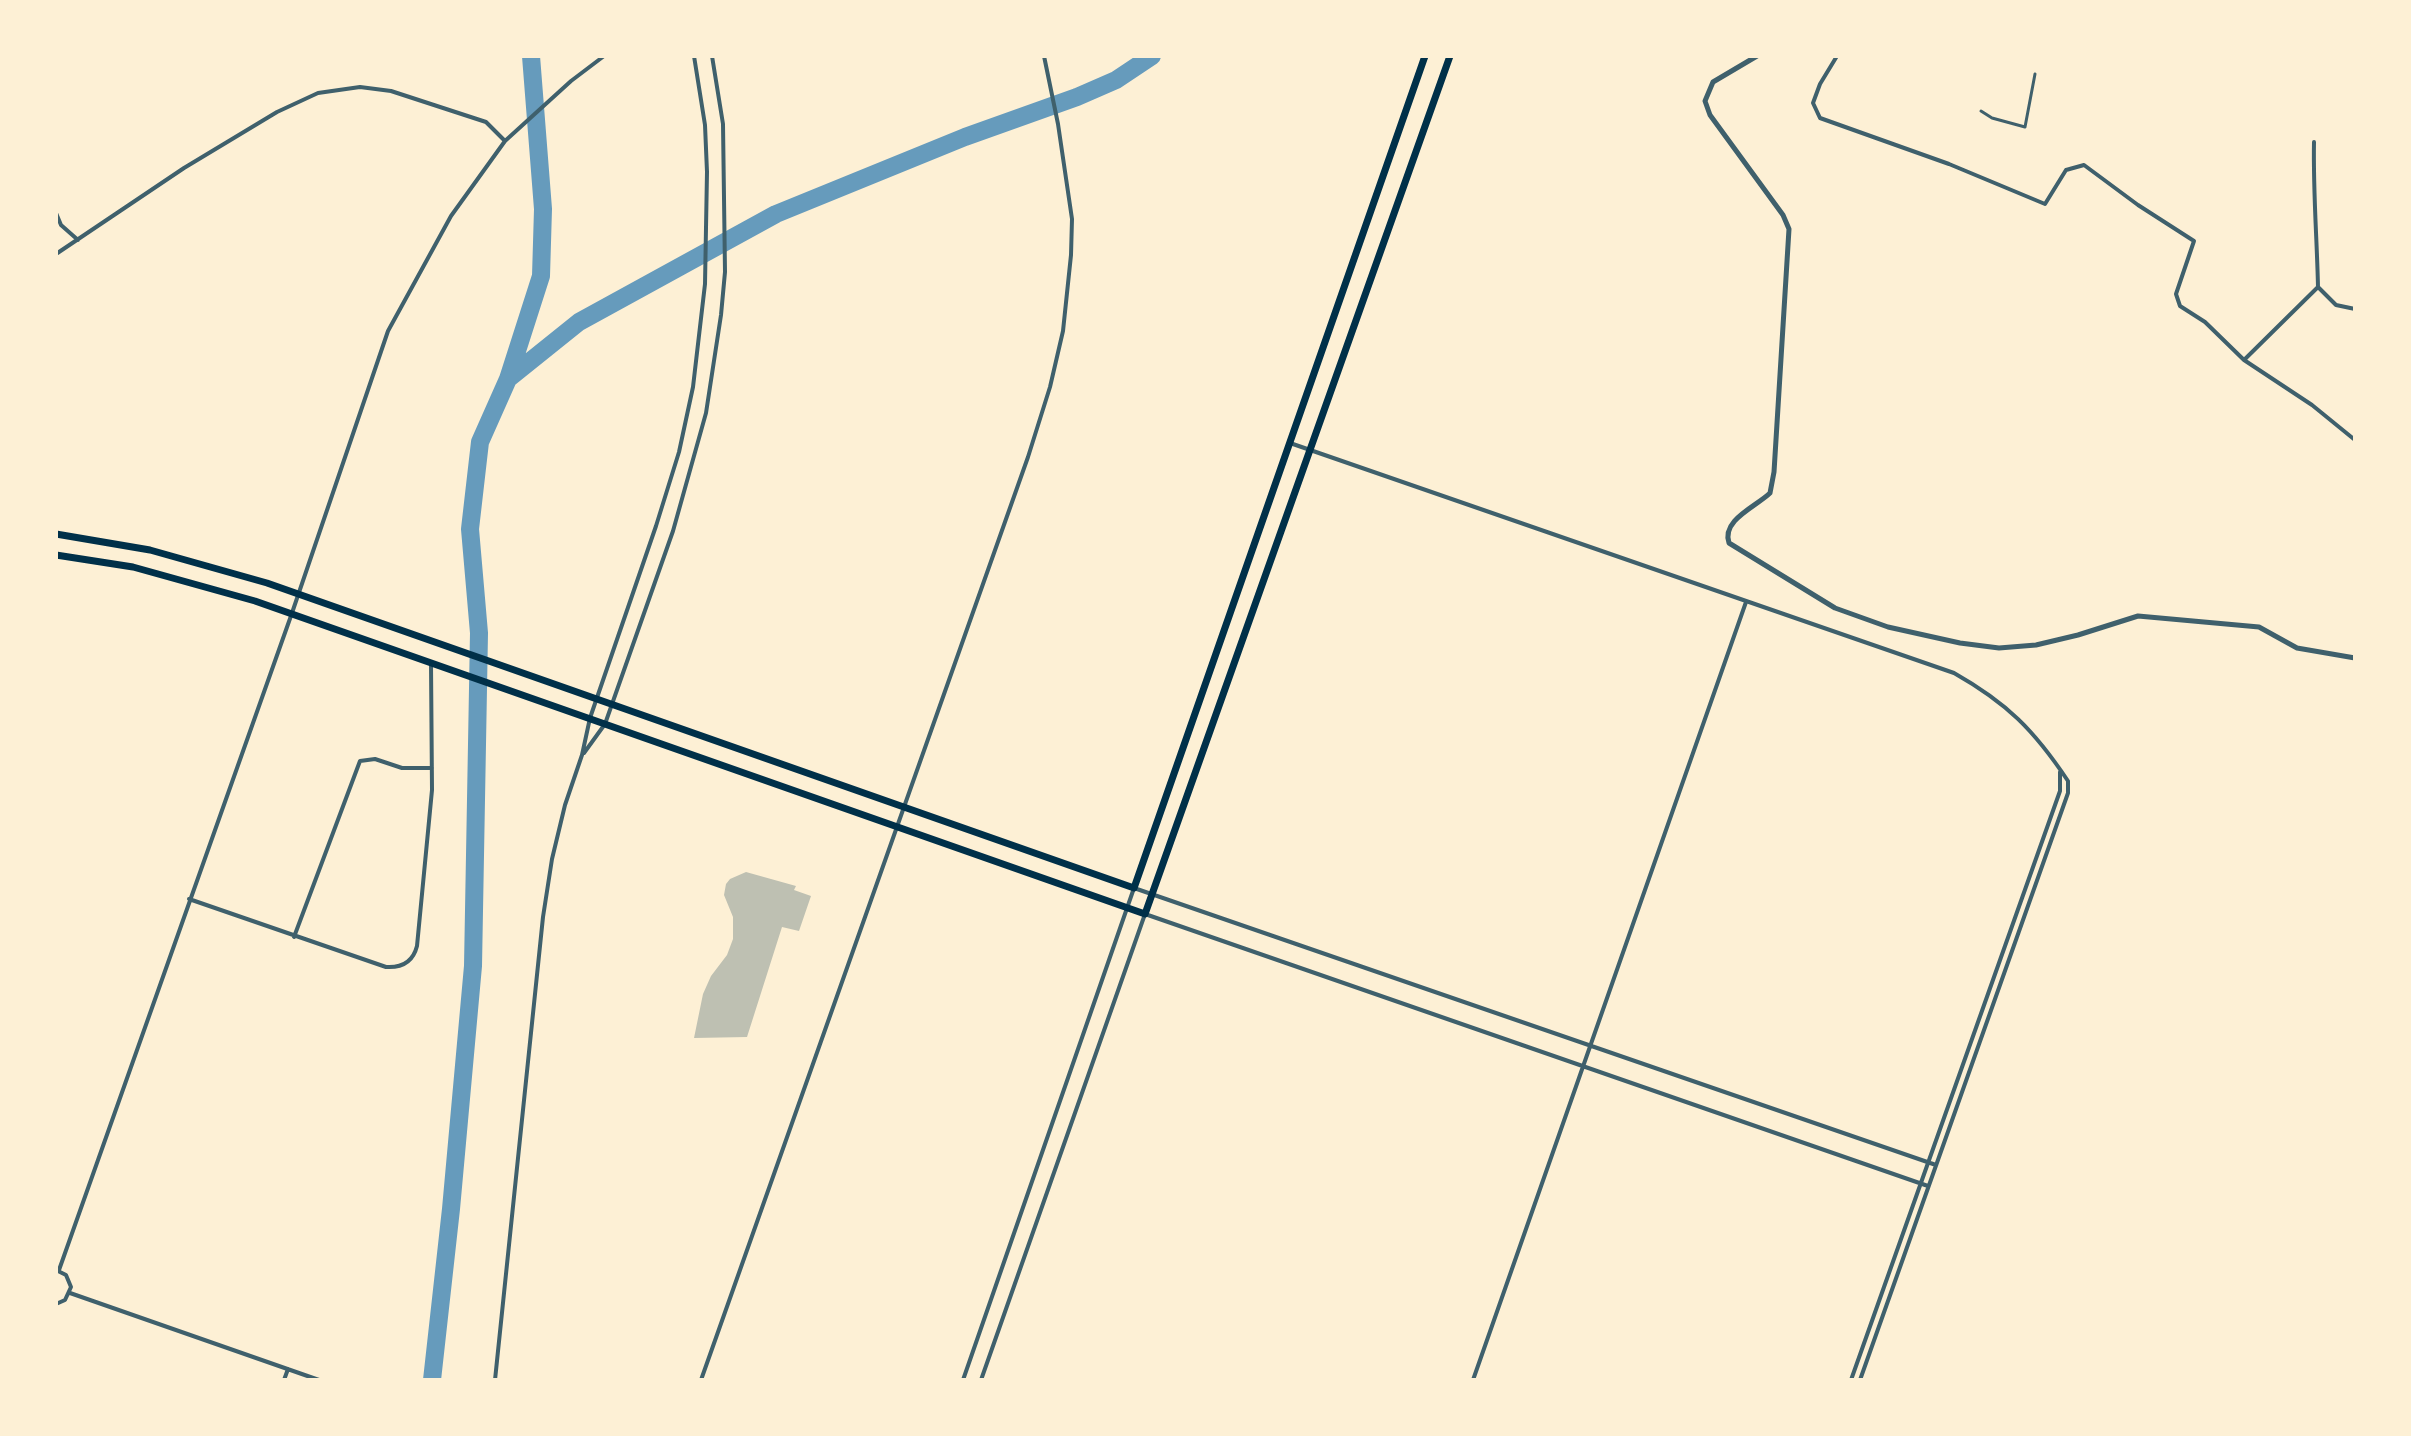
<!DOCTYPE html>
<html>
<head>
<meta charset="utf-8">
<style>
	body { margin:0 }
	#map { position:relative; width:2411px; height:1436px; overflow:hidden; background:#fdf0d5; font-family:"Fira Sans Condensed",sans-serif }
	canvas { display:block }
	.frame { position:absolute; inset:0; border:58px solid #fdf0d5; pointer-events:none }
</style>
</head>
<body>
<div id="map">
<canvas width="2411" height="1436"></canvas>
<div class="frame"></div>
</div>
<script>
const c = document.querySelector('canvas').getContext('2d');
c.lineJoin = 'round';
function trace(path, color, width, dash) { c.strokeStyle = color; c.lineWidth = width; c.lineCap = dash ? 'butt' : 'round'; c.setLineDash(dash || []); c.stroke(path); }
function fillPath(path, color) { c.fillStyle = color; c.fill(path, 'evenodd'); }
trace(new Path2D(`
	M508 379 579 322 776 214 965 137 1077 97 1116 80 1152 56
	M432 1380 451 1209 473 966 479 633 470 529 480 442 508 379 541 276 543 209 531 56`), '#669bbc', 18);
fillPath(new Path2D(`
	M746 872 796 886 794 890 811 896 799 931 782 927 747 1037 694 1038 703 994 711 976 727 955 733 939V917L724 895 726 884 730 879Z`), '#bec0b2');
trace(new Path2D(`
	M1981 111 1992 118 2025 127 2035 74`), '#3f606c', 3);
trace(new Path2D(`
	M1837 56 1820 84 1813 103 1820 118 1949 164 2045 204 2066 170 2084 165 2138 205 2194 241 2176 294 2180 306 2205 322 2244 360 2312 405 2355 440
	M56 213 61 225 78 240
	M56 254 184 168 277 112 318 93 360 87 391 91 486 122 505 141
	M2318 287 2336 305 2355 309
	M2244 360 2318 287C2317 239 2313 191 2314 142
	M1290 443 1954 673C2007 703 2034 730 2068 781V793L1860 1380
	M584 753 605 724 673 531 706 413 721 315 725 272 723 124 712 56
	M189 899 386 967C402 968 413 962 417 946L432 790 431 664
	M294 937 360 761 375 759 402 768H432
	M56 1270 66 1275 71 1287 65 1300 56 1304
	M59 1270 292 613 388 331 451 216 505 141 571 81 604 56
	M70 1293 319 1380
	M284 1380 288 1369
	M495 1380 543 917 552 859 565 805 582 755 590 718 656 526 679 452 693 387 705 284 707 172 705 125 694 56
	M701 1380 1028 457 1050 387 1063 331 1071 255 1072 219 1058 124 1044 56
	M963 1380 1134 888 1936 1165
	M981 1380 1145 914 1928 1186
	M1473 1380 1746 602
	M1851 1380 2060 791V772`), '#3f606c', 4);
trace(new Path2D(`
	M1757 56 1713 82 1705 101 1710 115 1783 215 1789 229 1774 472 1770 493C1757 506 1721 520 1729 543L1835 608 1888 627 1960 643 1999 648 2036 645 2078 635 2138 616 2259 627 2297 648 2355 658`), '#3f606c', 5);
trace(new Path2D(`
	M56 534 150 550 267 583 1134 888 1425 56
	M56 555 133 567 255 601 1145 914 1450 56`), '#003049', 7);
</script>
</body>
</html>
